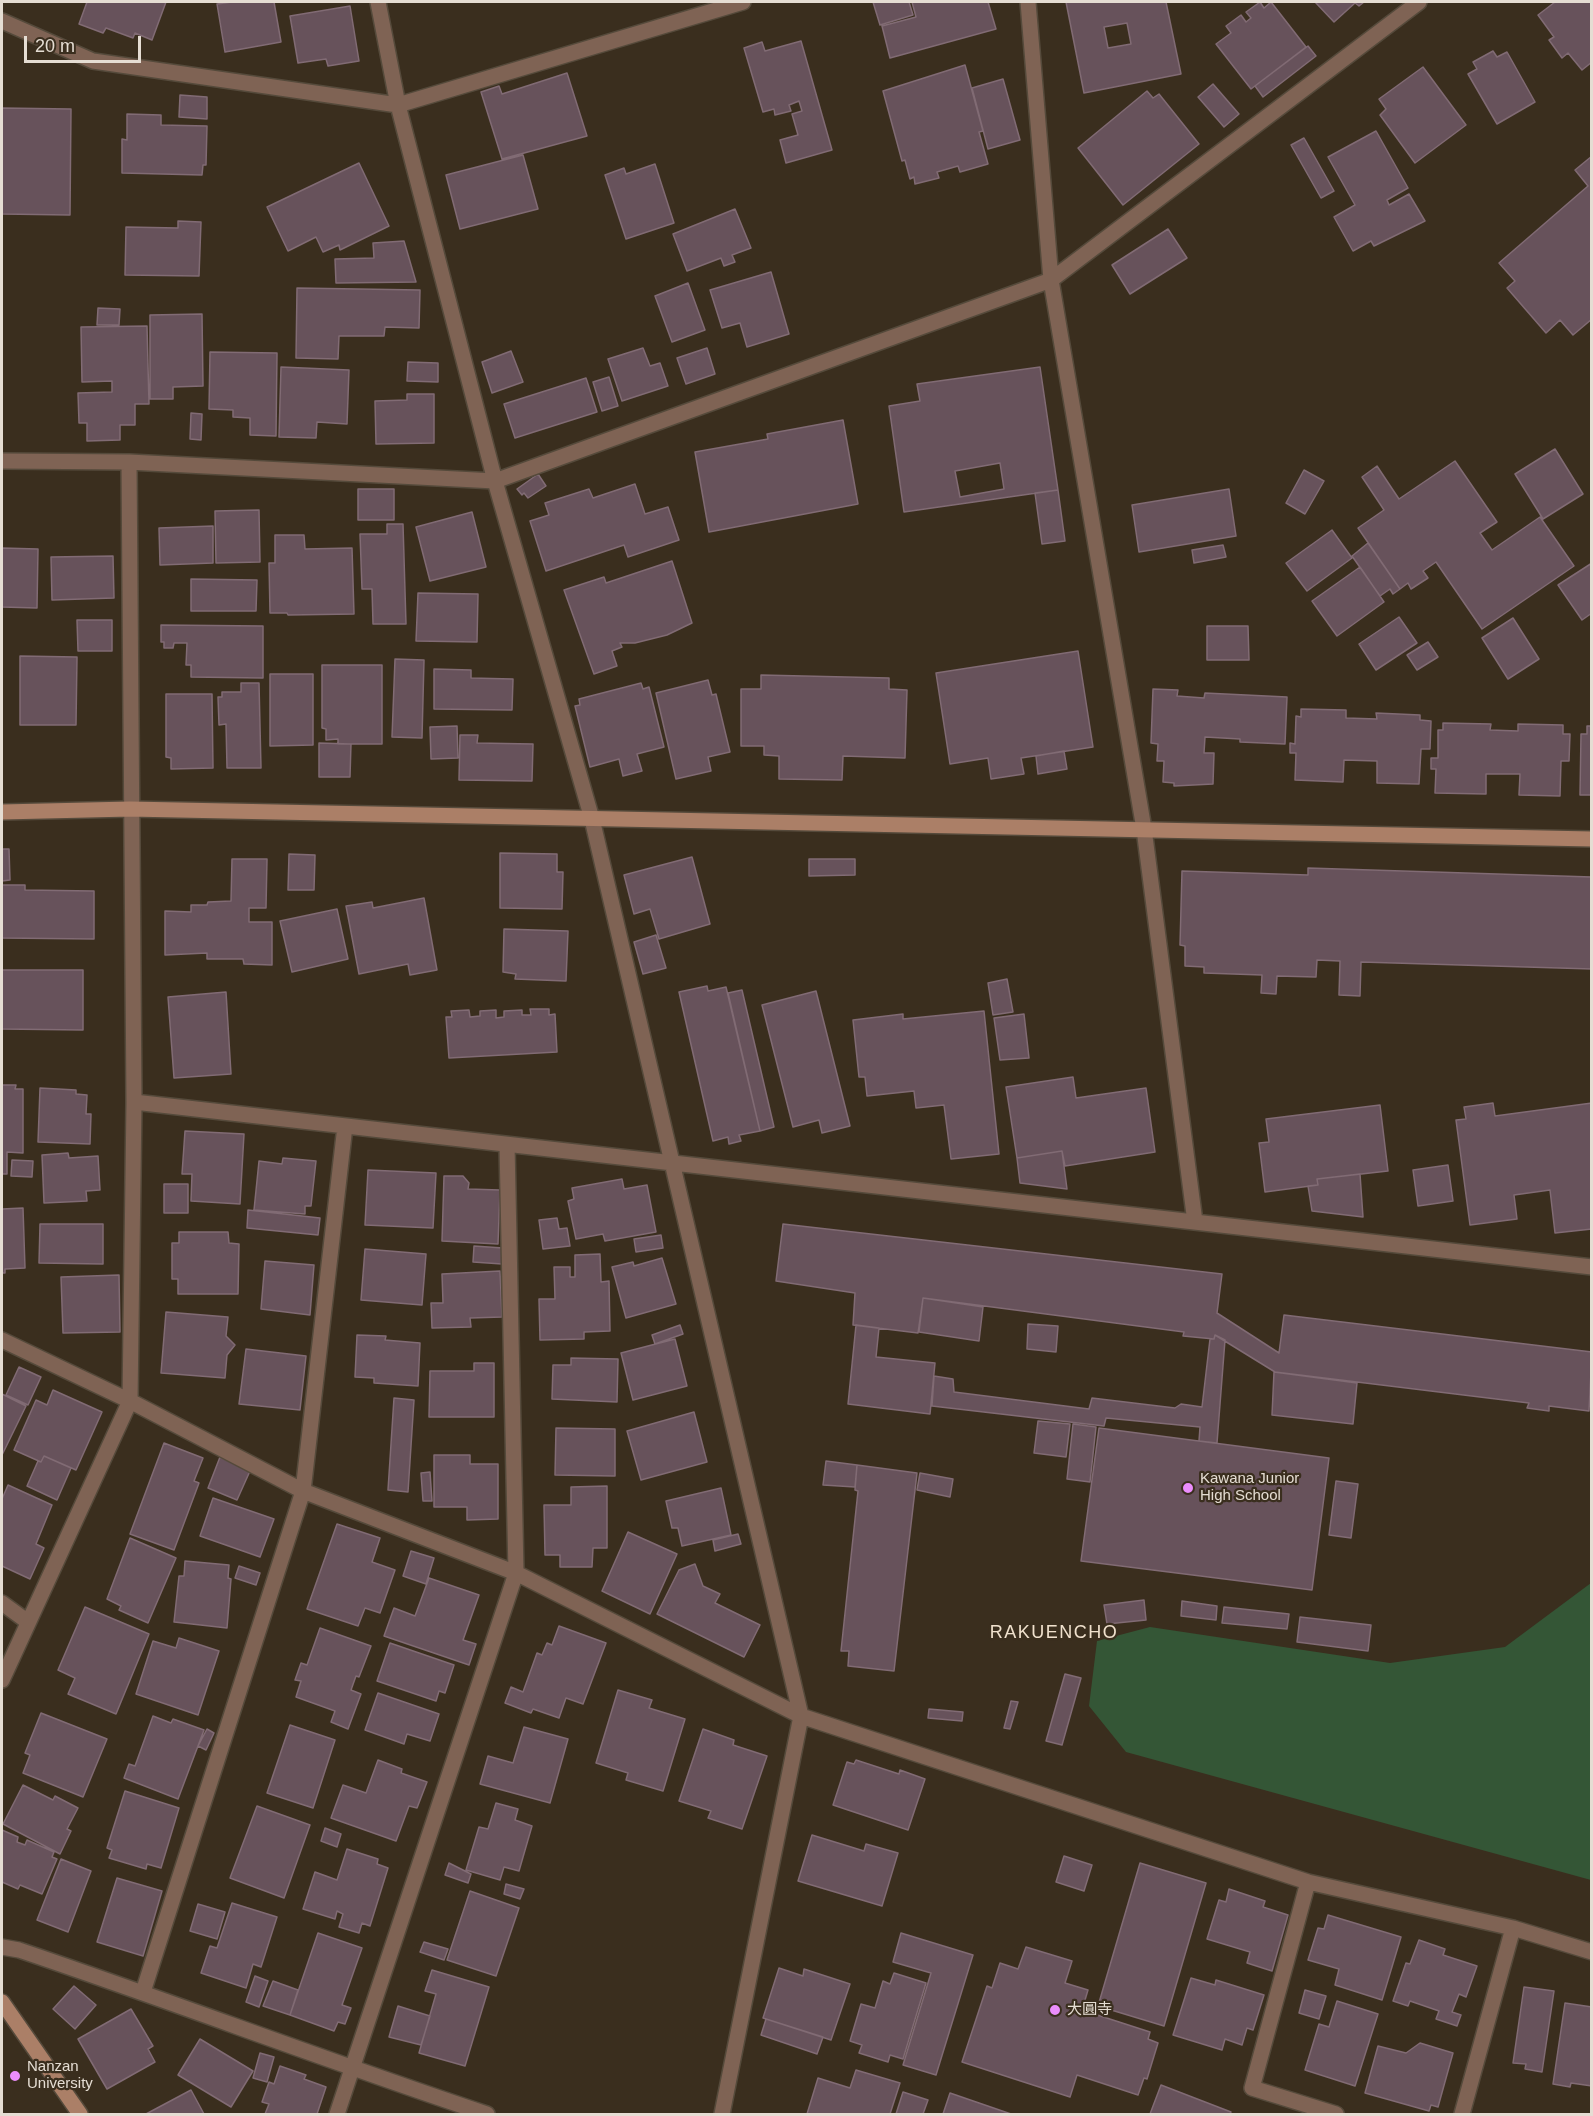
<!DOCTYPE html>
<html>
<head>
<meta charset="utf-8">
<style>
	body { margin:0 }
	#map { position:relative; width:1593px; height:2116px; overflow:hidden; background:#3a2e1e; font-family:Arial,sans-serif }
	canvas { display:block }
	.frame { position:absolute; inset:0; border:3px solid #e5ddd3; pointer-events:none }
	.scale { position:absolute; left:24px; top:36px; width:117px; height:27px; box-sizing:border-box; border:3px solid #e5ddd3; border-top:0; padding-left:8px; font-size:18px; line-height:21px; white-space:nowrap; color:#e5ddd3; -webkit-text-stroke:4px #3a2e1e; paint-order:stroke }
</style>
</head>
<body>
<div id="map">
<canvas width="1593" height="2116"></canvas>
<div class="frame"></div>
<div class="scale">20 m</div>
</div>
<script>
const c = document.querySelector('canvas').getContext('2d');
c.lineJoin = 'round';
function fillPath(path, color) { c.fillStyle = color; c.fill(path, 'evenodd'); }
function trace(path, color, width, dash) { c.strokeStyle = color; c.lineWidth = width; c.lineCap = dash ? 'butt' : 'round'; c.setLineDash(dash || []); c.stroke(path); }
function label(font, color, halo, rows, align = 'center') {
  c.font = font + ' Arial,"Noto Sans JP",sans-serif'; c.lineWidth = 4.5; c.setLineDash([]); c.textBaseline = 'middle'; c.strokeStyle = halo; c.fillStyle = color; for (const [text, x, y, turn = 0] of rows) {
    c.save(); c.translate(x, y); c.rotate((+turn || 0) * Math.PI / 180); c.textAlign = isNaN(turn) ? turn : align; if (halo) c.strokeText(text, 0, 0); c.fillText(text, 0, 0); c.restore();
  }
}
fillPath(new Path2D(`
	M1591 1583V1880L1126 1752 1089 1706 1097 1641 1150 1627 1390 1663 1505 1647Z`), '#345636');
const building = new Path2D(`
	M87 2H166L152 40 135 33 133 38 106 28 103 33 79 24Z
	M232 2H274L281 42 225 52 217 4Z
	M873 2H909L913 15 880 25Z
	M912 2H988L996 29 890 58 882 26 916 17Z
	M1066 2H1166L1181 74 1084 93ZM1127 23 1131 44 1108 48 1104 27Z
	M1260 2 1264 8 1271 2 1306 47 1251 89 1216 44 1231 33 1226 26 1241 15 1246 22 1251 18 1246 12Z
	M1315 2H1364L1359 6 1355 3 1334 22Z
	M1555 2H1592V62L1582 70 1568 53 1562 58 1549 40 1554 37 1538 15Z
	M350 6 359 61 328 66 326 59 298 63 290 16Z
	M801 41 832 150 786 163 780 140 798 135 792 114 802 111 799 101 789 105 791 111 775 115 774 109 763 112 744 48 762 42 765 51Z
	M1308 46 1316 56 1263 97 1255 86Z
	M1493 51 1497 57 1507 52 1535 102 1497 124 1468 74 1477 69 1473 62Z
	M965 65 983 131 979 132 988 164 960 172 958 166 937 172 939 178 915 184 914 177 910 179 905 160 902 161 883 91Z
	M1423 67 1466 125 1415 163 1380 115 1386 109 1379 99Z
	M567 73 587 136 502 159 481 92 499 86 502 94Z
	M1003 79 1020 140 988 149 972 88Z
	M1213 84 1239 114 1224 127 1198 97Z
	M1147 91 1153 98 1159 94 1199 144 1123 205 1078 148Z
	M180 95 207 97V119L179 117Z
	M2 108 71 109 70 215 2 214Z
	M127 114 161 115V125L207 126 206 165H203L202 175 122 173V139L127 140Z
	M1376 131 1408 188 1387 200 1389 205 1409 194 1425 221 1374 246 1371 241 1353 251 1334 217 1355 205 1328 157Z
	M1304 138 1334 191 1321 198 1291 145Z
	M523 155 538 209 460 229 446 175Z
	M1592 156V319L1573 335 1560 320 1546 333 1507 288 1515 281 1499 263 1588 186 1575 170Z
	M359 163 389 226 340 250 339 245 323 252 316 237 288 251 267 207Z
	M655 164 674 223 626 239 605 175 624 168 626 174Z
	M735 209 751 248 732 255 735 262 724 266 721 258 687 271 673 234Z
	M178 221 201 222 199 276 125 275 126 227 178 228Z
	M1168 229 1187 258 1130 294 1112 265Z
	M404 241 416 282 336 283 335 259 374 258 373 243Z
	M771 272 789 334 747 347 740 323 722 328 710 290Z
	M688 283 705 330 672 342 655 296Z
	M297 288 420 290 419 328 385 327 384 336H339L338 359 296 358Z
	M98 308 120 309 119 325H97Z
	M202 314 203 386 173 387V399H150V315Z
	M147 326 149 404H135V425H120V440L87 441V423H79L78 393 112 392V381L82 382 81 327Z
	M643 348 650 366 660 363 668 386 622 401 608 359Z
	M707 348 715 374 686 384 677 358Z
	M511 351 523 382 492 393 482 362Z
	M210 352 277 353 276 436 250 435V418L233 417V410L209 409Z
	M408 362 438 363V382L407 381Z
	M281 367 349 370 347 424 317 422 316 438 279 437Z
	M1040 367 1058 490 904 512 889 406 920 401 917 384ZM1000 463 1004 489 960 497 955 471Z
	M609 377 618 406 602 411 593 382Z
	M586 378 597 412 515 438 504 404Z
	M407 394H434V443L376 444 375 401 407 400Z
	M191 413 202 414 201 440 190 439Z
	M843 420 858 504 709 532 695 452 768 439 767 434Z
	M1555 449 1583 494 1543 519 1515 474Z
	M1455 461 1497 522 1480 533 1492 550 1540 517 1574 566 1482 629 1436 562 1423 571 1428 578 1411 589 1408 583 1400 589 1358 528 1384 510 1362 477 1377 466 1399 499Z
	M1304 470 1324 481 1305 514 1286 503Z
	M538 474 546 486 528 498 524 493 522 495 517 489Z
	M635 484 645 514 668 507 679 540 628 557 624 545 546 571 530 521 549 515 545 503 589 489 593 498Z
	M358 489H394V520H358Z
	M1229 489 1236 536 1139 552 1132 505Z
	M1058 490 1065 541 1042 544 1035 493Z
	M259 510 260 562 216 563 215 511Z
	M472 512 486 567 430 581 416 527Z
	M387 524H403L406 624H373L372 589H362L360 534H387Z
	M213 526V563L160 565 159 528Z
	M1332 530 1352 558 1307 591 1286 563Z
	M275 535H304L305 549 352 548 354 614 288 615 287 613H270L269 563H275Z
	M1368 543 1400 589 1393 594 1390 589 1380 596 1352 556Z
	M1223 545 1226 557 1194 563 1192 550Z
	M2 548 38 549 37 608 2 607Z
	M113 556 114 598 52 600 51 557Z
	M672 561 692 623 667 635 635 643H620L622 647 612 651 617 666 594 674 564 590 604 577 606 583Z
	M1592 563V613L1582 620 1558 585Z
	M1360 567 1384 602 1337 636 1312 601Z
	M191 579 257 580 256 611H191Z
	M418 593 478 594 477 642 416 641Z
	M1399 617 1417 643 1376 670 1359 644Z
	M1513 618 1539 659 1508 679 1482 638Z
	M77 620H112V651H78Z
	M161 625 263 626V678L191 677V665H186L187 643H174L173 648H164V642H161Z
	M1207 626H1248L1249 660H1207Z
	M1428 642 1438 657 1417 670 1407 655Z
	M1078 651 1093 747 1021 758 1024 774 991 779 988 758 950 764 936 673Z
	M20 656 77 657 76 725H20Z
	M395 659 424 660 422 738 392 737Z
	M322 665H382V744H338V739L326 740V729L322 728Z
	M434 669 471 670V678L513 679 512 710 434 709Z
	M270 674H313V745L270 746Z
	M761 675 889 678V689L907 690 905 758 843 756 842 780 779 779V756L764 755V746H741V689H761Z
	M708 680 712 695 716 694 730 752 708 757 711 771 676 779 656 693Z
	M241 683H259L261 768H227L226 724 219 725 218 697H222V692H241Z
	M641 683 643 689 649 687 664 747 637 754 642 771 623 776 619 759 590 767 575 706 580 705 579 699Z
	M1153 689 1178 690 1177 696 1204 698 1205 693 1287 697 1285 744 1240 742V739L1205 737 1204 753H1214L1213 784 1174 786V783L1163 782 1164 761H1157L1158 744 1151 743Z
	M166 694H212L213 768 171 769V758L166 757Z
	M1301 709 1346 710V718L1377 719 1376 713 1420 715V720L1431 721 1430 749H1421L1419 784 1377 783V761L1344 760 1343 782 1295 780 1296 753H1290V743L1295 744 1296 716 1301 717Z
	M1443 723 1491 724 1490 730 1518 731V724L1563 725V734H1570L1569 761H1561L1560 796 1519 795 1520 774H1486V794L1435 793 1436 769H1431V758H1438V730H1443Z
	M457 726 458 758 431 759 430 727Z
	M1587 726H1592V795H1580L1581 734H1587Z
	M460 735H478L477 743 533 744 532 781 459 780Z
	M319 743 351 744 350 777H319Z
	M1064 751 1067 769 1038 774 1036 756Z
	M2 849H9L10 880 2 881Z
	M500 853 557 854V872H563L562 909 500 908Z
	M289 854 315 855 314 890H288Z
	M692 857 710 924 659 939 650 909 634 914 624 875Z
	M232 859H267L266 908H249V922H272V965L244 964 243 959H207V953L165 955V911L191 912V905H207L208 902 231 901Z
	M809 859H855V875L809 876Z
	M1308 868 1592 877V969L1361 962 1360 996 1339 995 1340 961 1317 960 1316 977 1277 976 1276 994 1261 993 1262 975 1204 973V967L1185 966V946L1180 945 1182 871 1308 875Z
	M2 885H25V890L94 891V939L2 938Z
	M424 898 437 970 410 975 408 964 359 974 346 906 372 902 373 908Z
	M337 909 348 959 292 972 280 921Z
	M504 929 568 931 566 981 515 979 516 974 503 972Z
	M656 935 666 968 643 974 634 942Z
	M2 970H83V1030L2 1029Z
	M1007 979 1013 1012 993 1015 988 983Z
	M707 986 708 991 726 987 760 1131 739 1135 741 1141 729 1144 728 1137 713 1141 679 992Z
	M742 990 774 1127 760 1131 728 993Z
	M816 991 850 1126 822 1133 819 1120 793 1127 762 1005Z
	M226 992 231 1074 174 1078 168 997Z
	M530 1009H549V1015L555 1014 557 1052 449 1058 446 1017H452L451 1011 469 1010 470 1017 480 1016V1011L496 1010V1018L504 1017V1011L522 1010V1015H531Z
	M984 1011 999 1154 951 1159 944 1105 916 1108 914 1091 867 1096 865 1077H859L853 1020 903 1014V1019Z
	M1024 1014 1029 1058 1000 1060 994 1018Z
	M1073 1077 1076 1098 1146 1088 1155 1152 1065 1166 1062 1151 1017 1158 1006 1087Z
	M2 1085H16L15 1089H23V1153L7 1152V1174H2Z
	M40 1088 76 1090V1094L87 1095 86 1114H91L90 1144 38 1142Z
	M1493 1103 1495 1116 1592 1103V1229L1555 1233 1550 1190 1514 1195 1517 1219 1470 1225 1456 1120 1466 1119 1464 1107Z
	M1380 1105 1388 1171 1317 1179 1318 1185 1265 1192 1259 1143 1269 1142 1266 1119Z
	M185 1131 244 1134 240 1204 191 1201 192 1174H182Z
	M1062 1151 1067 1189 1020 1183 1017 1158Z
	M68 1153 69 1158 98 1156 100 1190 86 1191 87 1201 44 1203 42 1155Z
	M283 1158 316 1161 311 1206H305V1214L254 1210 259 1161 282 1164Z
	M12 1160 33 1161 32 1177 11 1176Z
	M1448 1165 1453 1201 1418 1206 1413 1170Z
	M368 1170 436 1173 433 1228 365 1225Z
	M1360 1174 1363 1217 1312 1211 1308 1186 1318 1185 1317 1179Z
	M444 1176H463L469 1183 468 1189 500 1190 498 1244 442 1241Z
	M622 1179 624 1189 647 1185 656 1232 605 1241 603 1234 576 1239 568 1201 574 1199 572 1188Z
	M164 1184H188V1213H164Z
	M23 1208 25 1268 5 1269V1273H2V1209Z
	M248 1210 320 1218 318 1235 247 1228Z
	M557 1218 559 1229 567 1228 570 1246 543 1249 539 1220Z
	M40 1224H103V1264L39 1263Z
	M783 1224 1222 1274 1217 1313 1279 1353 1284 1315 1592 1352 1589 1411 1549 1406V1411L1527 1408 1529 1403 1275 1372 1215 1335 1214 1339 1183 1336 1184 1332 923 1298 918 1333 853 1325 855 1293 776 1281Z
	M179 1232H228L229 1243 239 1244 238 1294H178V1279H172V1243H179Z
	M661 1235 663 1248 636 1252 634 1239Z
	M474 1246 503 1248 502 1264 473 1262Z
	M365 1249 426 1254 422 1305 361 1300Z
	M600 1254 601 1282 609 1281 610 1331 584 1332V1339L540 1340 539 1299H555L554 1267H570V1277H575V1255Z
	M662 1258 676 1304 626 1318 612 1267 633 1262 634 1266Z
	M265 1261 314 1265 310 1315 261 1309Z
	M500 1271 502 1317 470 1318 471 1327 432 1328 431 1303H443L442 1274Z
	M119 1275 120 1332 63 1333 61 1277Z
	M923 1298 983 1307 979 1341 919 1332Z
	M166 1312 228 1317 226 1336 235 1345 227 1355 225 1378 161 1373Z
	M1028 1324 1058 1326 1056 1352 1027 1349Z
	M680 1325 683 1334 655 1344 652 1335Z
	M856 1325 879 1328 876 1357 935 1363 930 1414 848 1404Z
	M357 1335 386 1336 385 1340 420 1343 418 1386 374 1383V1378L355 1377Z
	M1215 1335 1225 1340 1217 1443 1199 1441 1200 1427 1106 1418 1104 1426 932 1406 934 1376 953 1379 954 1392 1089 1409 1092 1398 1175 1408 1181 1404 1202 1407 1210 1339H1214Z
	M675 1339 687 1386 633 1400 621 1353Z
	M246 1349 306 1356 300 1410 239 1404Z
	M571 1358 618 1359 617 1402 552 1399 553 1365H571Z
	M474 1363H494V1417H429L430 1371H474Z
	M19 1367 41 1377 28 1405 6 1395Z
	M1274 1372 1357 1383 1353 1424 1272 1415Z
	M53 1390 102 1412 76 1470 44 1456 41 1462 14 1450 36 1400 47 1405Z
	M2 1394 26 1406 2 1455Z
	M394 1398 414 1400 408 1492 388 1490Z
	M694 1412 707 1462 641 1480 627 1431Z
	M1038 1421 1070 1424 1066 1457 1034 1453Z
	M1073 1424 1096 1427 1090 1482 1067 1479Z
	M556 1428 615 1429V1476L555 1475Z
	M1099 1428 1329 1458 1312 1590 1081 1561Z
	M164 1443 203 1458 194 1481 199 1483 174 1550 130 1534Z
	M434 1455H470V1464H498V1519L467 1520V1507H434Z
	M44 1456 71 1468 57 1500 27 1486 38 1461 41 1462Z
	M220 1457 250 1471 237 1500 208 1488Z
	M826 1461 857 1465 855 1487 823 1485Z
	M857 1465 917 1473 894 1671 848 1666 849 1651H841L858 1491 855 1490Z
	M430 1472 432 1501H423L421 1473Z
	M920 1473 953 1479 950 1497 917 1490Z
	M1336 1481 1358 1484 1351 1538 1329 1535Z
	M8 1485 52 1505 36 1544 44 1548 30 1579 2 1566V1499Z
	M607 1486V1548H593L592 1567H560V1555H545L544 1505H571V1487Z
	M721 1488 731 1535 682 1546 678 1528H672L666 1501Z
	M213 1498 274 1519 260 1557 200 1536Z
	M337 1524 380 1538 372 1562 395 1570 380 1613 365 1608 358 1626 307 1609Z
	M628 1532 677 1554 650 1614 602 1591Z
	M738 1534 741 1544 715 1551 713 1540Z
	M130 1538 176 1558 148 1623 119 1610 121 1606 107 1599Z
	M411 1551 434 1558 426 1584 403 1576Z
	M185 1561 229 1565 228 1578 231 1579 227 1628 174 1622 179 1576H184Z
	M695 1564 703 1586 720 1594 715 1603 760 1625 744 1657 657 1614 679 1570Z
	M239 1566 260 1573 256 1585 235 1578Z
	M429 1578 479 1595 463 1640 476 1644 469 1665 384 1636 394 1608 415 1616Z
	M1144 1600 1146 1620 1107 1624 1104 1605Z
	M1182 1601 1217 1606 1216 1620 1181 1616Z
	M85 1607 149 1634 116 1714 68 1694 75 1678 58 1670Z
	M1224 1607 1289 1614 1287 1629 1222 1623Z
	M1300 1617 1371 1625 1368 1651 1297 1642Z
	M559 1626 606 1643 583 1704 566 1698 559 1718 533 1709 531 1713 505 1703 511 1687 523 1692 537 1653 542 1655 547 1643 552 1645Z
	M320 1628 371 1646 359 1677 356 1676 351 1690 361 1694 348 1729 331 1722 335 1711 296 1697 301 1681 295 1680 301 1663 307 1665Z
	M179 1638 219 1651 198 1715 136 1694 153 1641 176 1648Z
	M390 1643 454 1665 445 1693 439 1691 436 1701 377 1681Z
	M1065 1674 1081 1678 1062 1745 1046 1741Z
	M618 1690 652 1700 649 1708 685 1719 663 1791 626 1780 628 1773 596 1763Z
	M378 1693 439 1714 430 1741 407 1734 404 1744 365 1730Z
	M1011 1701 1018 1702 1010 1729 1004 1728Z
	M929 1709 963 1712 962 1721 928 1718Z
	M41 1713 107 1739 83 1797 23 1773 30 1755 25 1753Z
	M153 1716 171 1723 173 1719 204 1730 178 1799 124 1778 129 1764 135 1766Z
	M290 1725 335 1740 313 1808 267 1793Z
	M524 1727 568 1739 550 1803 480 1784 488 1756 513 1763Z
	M207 1729 214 1733 206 1750 198 1746Z
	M703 1729 734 1740 733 1745 767 1756 742 1829 708 1818 711 1811 679 1801Z
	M378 1760 402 1769 401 1773 427 1782 417 1808 409 1806 396 1841 331 1818 343 1785 366 1793Z
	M856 1760 899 1774 900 1770 925 1779 908 1830 833 1805 847 1762 854 1764Z
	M23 1785 53 1800 55 1796 78 1808 67 1829 71 1831 60 1854 3 1824Z
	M125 1791 179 1808 161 1868 147 1864 146 1869 109 1858 112 1850 107 1848Z
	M496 1803 518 1809 515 1820 532 1826 519 1871 504 1867 500 1880 466 1870 479 1827 488 1829Z
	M257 1806 310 1825 284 1898 230 1878Z
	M325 1828 341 1834 337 1847 321 1841Z
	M2 1830 18 1837 17 1842 25 1845 27 1840 54 1852 52 1857 57 1859 42 1894 20 1885 18 1889 2 1882Z
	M812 1835 864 1851 866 1844 898 1853 882 1906 798 1881Z
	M347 1849 378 1859 377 1864 388 1868 370 1926 362 1923 359 1933 339 1927 343 1914 337 1911 335 1919 303 1909 315 1872 337 1880Z
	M1064 1856 1092 1865 1084 1891 1056 1882Z
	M61 1859 91 1871 68 1932 37 1920Z
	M449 1863 471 1874 468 1883 445 1875Z
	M1140 1863 1206 1883 1164 2026 1098 2006Z
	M117 1878 162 1891 143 1956 97 1942Z
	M506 1884 524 1889 520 1899 504 1894Z
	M1229 1889 1265 1901 1263 1907 1288 1915 1272 1971 1247 1963 1250 1952 1207 1939 1219 1900 1226 1902Z
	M470 1891 519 1908 496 1976 447 1960Z
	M232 1903 277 1917 261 1967 253 1964 246 1988 201 1973 210 1946 217 1948Z
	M198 1904 225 1912 217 1939 190 1931Z
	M1328 1915 1401 1937 1382 2000 1335 1985 1339 1969 1308 1960 1318 1928 1324 1929Z
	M318 1933 362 1948 342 2005 351 2008 345 2024 338 2022 334 2031 290 2015Z
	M901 1933 973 1955 936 2075 903 2065 931 1973 893 1962Z
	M1419 1940 1445 1949 1443 1955 1477 1966 1466 1997 1459 1994 1452 2012 1461 2015 1457 2026 1436 2019 1439 2011 1410 2001 1408 2006 1393 2001 1406 1963 1410 1964Z
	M424 1942 448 1949 444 1960 420 1952Z
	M1026 1947 1072 1961 1065 1983 1088 1990 1082 2010 1150 2032 1148 2039 1158 2043 1147 2079 1144 2078 1138 2095 1077 2075 1070 2097 962 2062 987 1986 992 1988 1000 1963 1018 1969Z
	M779 1968 803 1976 804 1969 850 1984 831 2040 763 2018Z
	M432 1970 489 1987 465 2066 419 2053 436 1994 425 1991Z
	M894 1973 926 1983 903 2059 890 2055 888 2062 859 2053 862 2045 850 2041 861 2004 875 2008 883 1981 890 1984Z
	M255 1976 268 1981 259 2007 246 2002Z
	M1191 1978 1215 1985 1216 1980 1264 1995 1253 2030 1247 2028 1242 2045 1225 2039 1222 2050 1173 2035Z
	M273 1981 298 1990 290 2015 263 2006Z
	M74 1986 96 2005 75 2029 53 2009Z
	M1524 1987 1554 1991 1542 2072 1525 2069 1526 2064 1513 2063Z
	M1305 1990 1326 1996 1319 2019 1299 2013Z
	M1337 2001 1378 2014 1355 2086 1305 2070 1319 2024 1329 2027Z
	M1565 2003 1592 2007V2086L1571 2083 1570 2087 1553 2084Z
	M398 2006 430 2016 421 2045 389 2037Z
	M131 2009 153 2046 148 2049 155 2062 107 2089 78 2039Z
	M766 2019 823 2037 817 2054 761 2035Z
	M200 2039 253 2071 231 2107 178 2075Z
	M1420 2043 1453 2053 1438 2107 1431 2105 1429 2111 1365 2093 1378 2046 1406 2053Z
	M260 2053 274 2057 267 2082 253 2078Z
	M280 2066 306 2075 304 2079 326 2087 317 2114H265L269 2104 262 2102 269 2082 274 2084Z
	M856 2070 900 2083 890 2114H807L818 2078 850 2088Z
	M1161 2085 1231 2112 1230 2114H1150Z
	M191 2090 204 2114H146Z
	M903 2092 928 2100 923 2114H896Z
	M950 2093 1011 2114H943Z`);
fillPath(building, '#67525b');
trace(building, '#816b74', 1.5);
const street = new Path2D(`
	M378 2 398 105 495 481 592 819 801 1716 722 2114
	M1028 2 1051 280 1144 829 1195 1222
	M2 21 93 61 398 105 743 2
	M2 461 129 462 495 481 1051 280 1419 2
	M134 1102 1592 1267
	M2 1340 130 1401 303 1491 516 1573 801 1716 1308 1882 1513 1928 1592 1952
	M2 1603 28 1622
	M2 1680 130 1401 134 1102 129 462
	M1308 1882 1252 2088 1336 2114
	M2 1947 19 1950C176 2003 330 2062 487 2114
	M143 1992 303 1491 345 1126
	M337 2114 516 1573 507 1145
	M1462 2114 1513 1928`);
const secondary = new Path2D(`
	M2 812 130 809 1592 839
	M2 2002 80 2114`);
trace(street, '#554a3b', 18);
trace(secondary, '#554a3b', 18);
trace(street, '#7f6354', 15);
trace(secondary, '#ab7f67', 15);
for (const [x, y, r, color] of [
	[1188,1488,6,"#eb8dfc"],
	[1055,2010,6,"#eb8dfc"],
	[15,2076,6,"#eb8dfc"]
]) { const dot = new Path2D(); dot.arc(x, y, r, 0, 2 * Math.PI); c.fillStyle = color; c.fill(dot); trace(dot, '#3a2e1e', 2); }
label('15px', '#e5ddd3', '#3a2e1e', [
	["Kawana Junior",1200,1479],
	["High School",1200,1496],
	["大圓寺",1067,2010],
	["Nanzan",27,2067],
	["University",27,2084]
], 'left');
c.letterSpacing = '1.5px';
label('18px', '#f0e1cd', '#3a2e1e', [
	["RAKUENCHO",1054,1633]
]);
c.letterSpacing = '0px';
</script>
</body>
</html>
